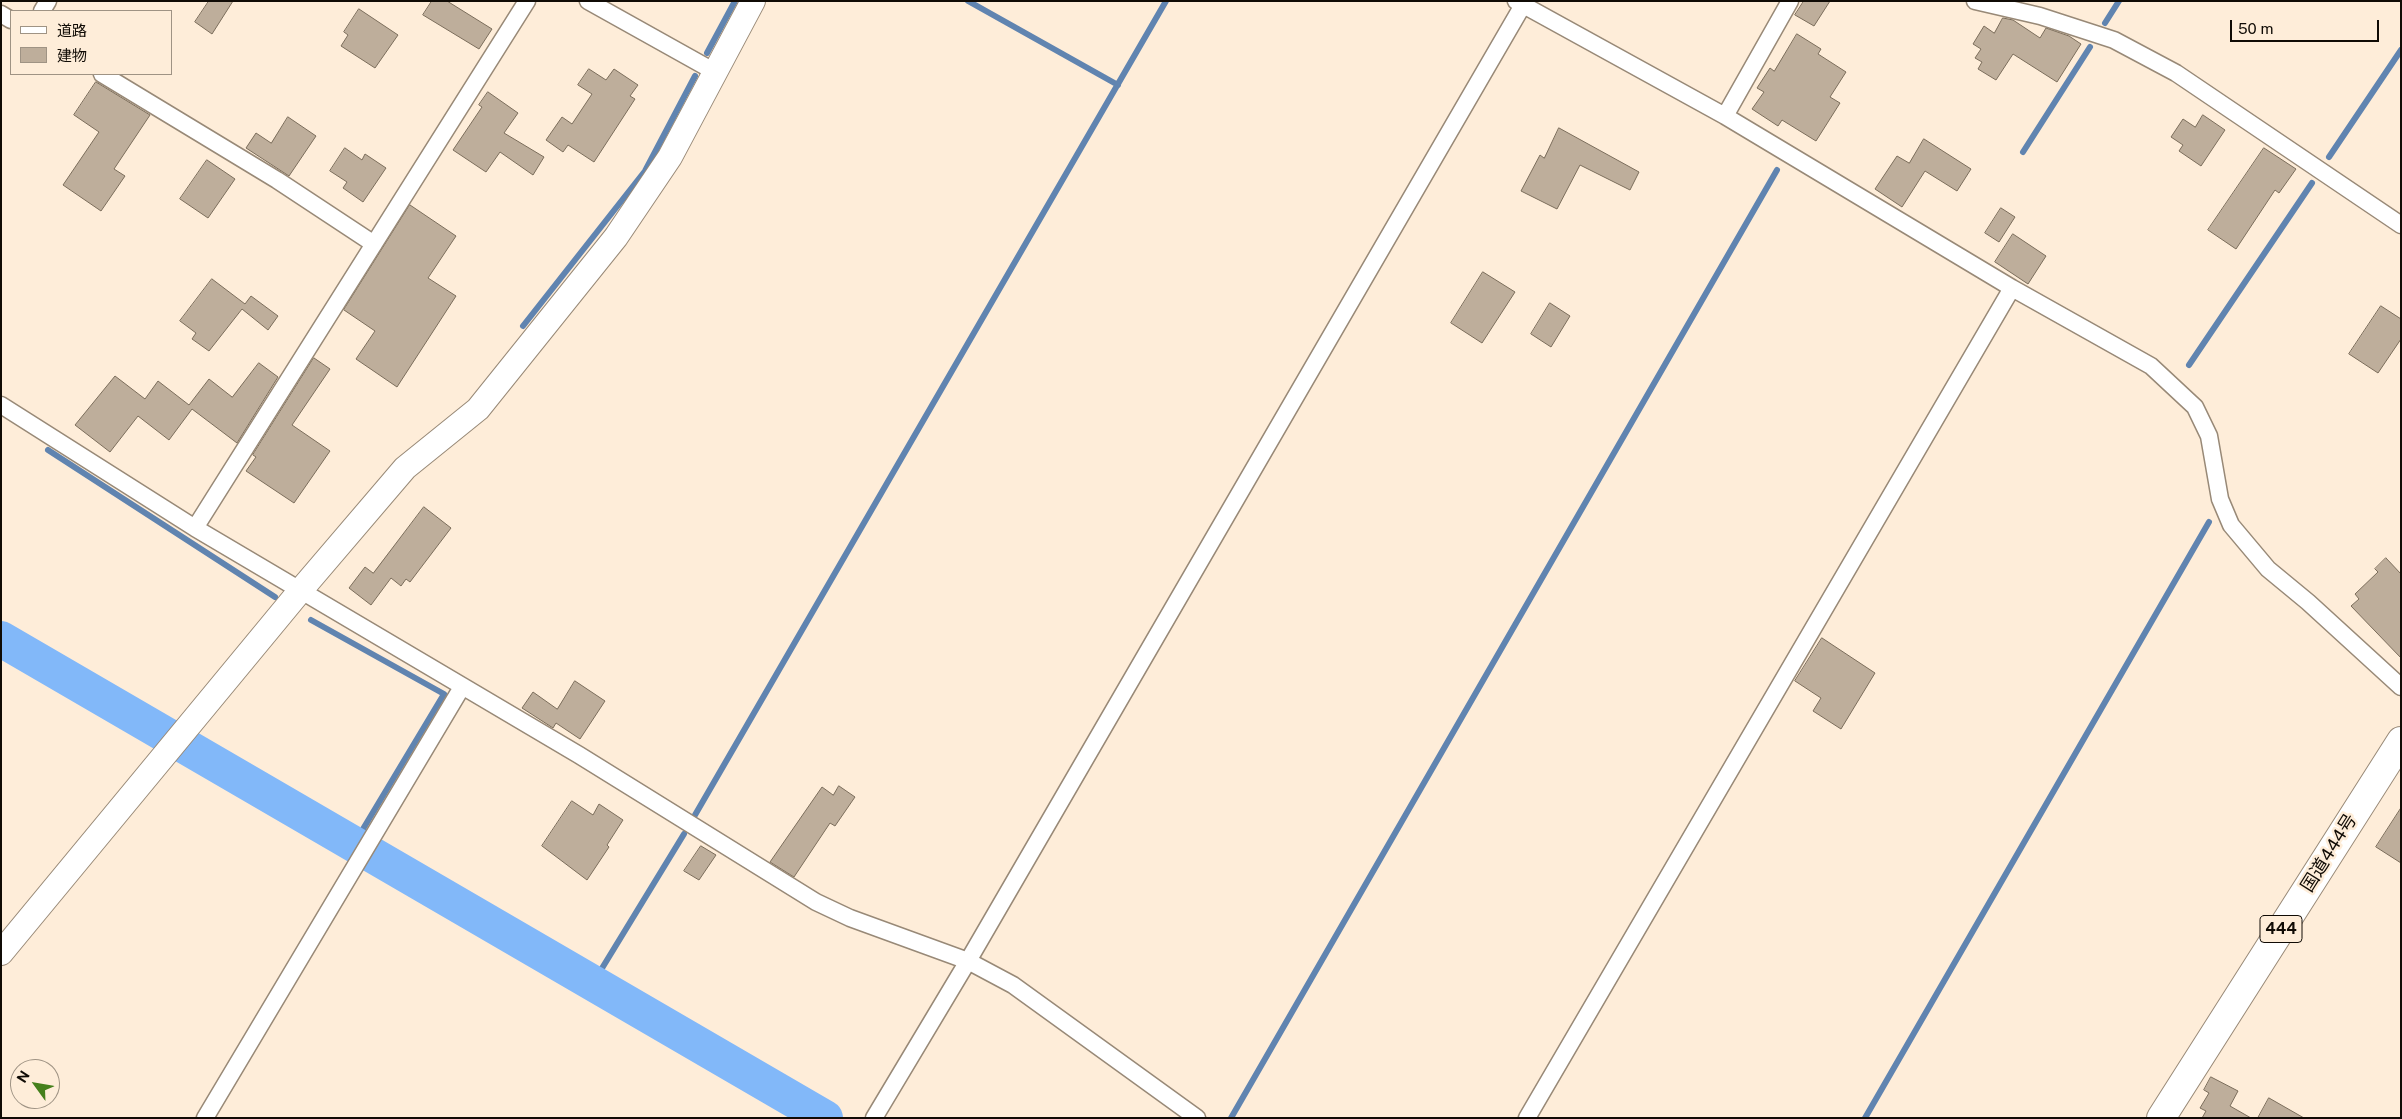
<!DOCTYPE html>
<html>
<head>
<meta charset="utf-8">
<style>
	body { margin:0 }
	#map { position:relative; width:2402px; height:1119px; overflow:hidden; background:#feedd9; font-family:"Public Sans","Noto Sans JP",sans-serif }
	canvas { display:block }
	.frame { position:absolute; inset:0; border:2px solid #100b05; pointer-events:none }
	.legend { position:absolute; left:10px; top:10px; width:162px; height:65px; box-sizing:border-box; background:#feedd9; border:1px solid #9f9384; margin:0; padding:6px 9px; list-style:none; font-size:15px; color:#100b05 }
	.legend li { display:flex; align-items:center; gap:10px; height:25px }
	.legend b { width:25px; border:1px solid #9f9384 }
	.north { position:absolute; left:10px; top:1059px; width:50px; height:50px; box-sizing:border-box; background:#feedd9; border:1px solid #9f9384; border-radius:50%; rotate:302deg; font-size:14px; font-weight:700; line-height:20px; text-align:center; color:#100b05 }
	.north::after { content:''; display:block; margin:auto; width:18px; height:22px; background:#45801c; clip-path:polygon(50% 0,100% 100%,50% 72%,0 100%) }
	.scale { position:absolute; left:2230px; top:20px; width:149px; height:22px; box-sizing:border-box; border:2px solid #100b05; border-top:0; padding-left:6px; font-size:15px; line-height:18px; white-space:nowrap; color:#100b05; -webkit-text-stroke:4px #feedd9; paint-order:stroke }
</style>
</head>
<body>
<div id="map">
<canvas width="2402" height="1119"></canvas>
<div class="frame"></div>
<ul class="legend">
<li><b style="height:6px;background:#fff"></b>道路</li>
<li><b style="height:14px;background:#beae9b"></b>建物</li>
</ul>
<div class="north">N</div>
<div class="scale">50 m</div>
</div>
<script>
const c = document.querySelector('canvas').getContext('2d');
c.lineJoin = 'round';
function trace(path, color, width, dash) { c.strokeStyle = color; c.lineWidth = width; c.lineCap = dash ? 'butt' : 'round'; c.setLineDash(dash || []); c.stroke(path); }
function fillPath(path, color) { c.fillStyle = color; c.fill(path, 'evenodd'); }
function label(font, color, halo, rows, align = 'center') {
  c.font = font + ' "Public Sans","Noto Sans JP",sans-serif'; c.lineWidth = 5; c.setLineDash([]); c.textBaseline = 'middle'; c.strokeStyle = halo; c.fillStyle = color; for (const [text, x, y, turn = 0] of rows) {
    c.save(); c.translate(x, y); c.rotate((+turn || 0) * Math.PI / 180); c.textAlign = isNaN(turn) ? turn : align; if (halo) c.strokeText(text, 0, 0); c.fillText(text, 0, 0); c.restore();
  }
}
trace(new Path2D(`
	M968 1 1118 85
	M2105 23 2119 1
	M707 53 735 1
	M2023 152 2090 47
	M2329 157 2401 50
	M523 326 645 171 695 76
	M2189 365 2312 183
	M48 450 275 597
	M311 620 444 694 354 844
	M695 815 1166 1
	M593 983 684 834
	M1231 1118 1777 170
	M1865 1118 2209 522`), '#6084b0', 6);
trace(new Path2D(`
	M1 639 825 1118`), '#82b8f9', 36);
const building = new Path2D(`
	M209 1H233L212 34 195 22Z
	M432 1H447L492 29 479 49 423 15Z
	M1804 1H1830L1814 26 1795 15Z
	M359 9 398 35 375 68 341 46 348 35 344 32Z
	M2003 18 2013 20 2040 38 2046 28 2069 36 2081 44 2057 82 2013 54 1996 80 1978 69 1982 62 1975 58 1981 49 1973 44 1984 26 1994 33Z
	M1797 34 1821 49 1818 54 1846 72 1830 97 1840 103 1816 141 1782 120 1778 126 1752 109 1764 92 1757 88 1770 68 1774 71Z
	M589 69 606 80 614 69 638 85 630 96 635 99 594 162 568 145 563 152 546 140 562 117 572 124 592 94 578 85Z
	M96 82 150 115 114 169 125 176 101 211 63 185 99 132 74 115Z
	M488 92 518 113 504 133 544 157 533 175 500 152 486 172 453 150 482 107 479 105Z
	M2203 115 2225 130 2201 166 2179 151 2183 145 2171 137 2183 119 2195 127Z
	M288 117 316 136 289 176 246 148 256 133 271 143Z
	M1559 128 1639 172 1630 190 1580 165 1557 209 1521 191 1540 155 1544 158Z
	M1924 139 1971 169 1957 191 1925 171 1902 207 1875 189 1897 156 1909 163Z
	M345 148 362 160 365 154 386 168 363 202 343 188 347 182 330 171Z
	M2264 148 2296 169 2279 193 2275 190 2236 249 2208 230Z
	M207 160 235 179 208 218 180 199Z
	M410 205 456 236 428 278 456 296 397 387 356 359 375 331 344 310Z
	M2001 208 2015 217 1999 242 1985 233Z
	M2013 234 2046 256 2028 284 1995 262Z
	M1483 272 1515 292 1482 343 1451 323Z
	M212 279 245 304 251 296 278 316 268 330 242 309 209 351 192 339 196 333 180 321Z
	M1550 303 1570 316 1551 347 1531 334Z
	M2381 306 2401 319V339L2378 373 2349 354Z
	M314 358 330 369 292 425 330 451 294 503 246 471 256 457 253 455Z
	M259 363 278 377 237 443 192 409 169 440 138 416 110 452 75 425 115 376 145 399 158 381 189 405 209 379 232 397Z
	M424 507 451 528 410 582 406 579 401 586 391 578 371 605 349 588 365 567 373 573Z
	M2386 558 2401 574V658L2351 606 2359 599 2355 594 2378 572 2375 569Z
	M1822 638 1875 673 1841 729 1813 711 1821 698 1795 681Z
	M575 681 605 701 580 739 556 723 553 728 522 708 533 692 557 709Z
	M839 786 855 797 835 826 830 823 794 877 770 862 822 787 833 795Z
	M572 801 593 815 599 804 623 820 607 845 609 847 587 880 542 846Z
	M2401 808V863L2376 847Z
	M701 846 716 855 699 880 684 871Z
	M2211 1077 2238 1091 2230 1106 2251 1118H2202L2206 1111 2200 1108 2209 1093 2204 1090Z
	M2269 1098 2304 1118H2258Z`);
fillPath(building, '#beae9b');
trace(building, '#7b6d5b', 1);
const street = new Path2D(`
	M588 1 717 73
	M1516 1 1725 116 2012 288 2151 366 2195 407 2209 436 2220 499 2231 525 2268 569 2308 602 2401 687
	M1975 1 2040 16 2114 40 2176 73 2401 225
	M42 11 48 1
	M1 14 11 20
	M102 74 277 180 374 244
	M1725 116 1790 1
	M1 405 195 528 579 755 816 902 850 918 968 961 1013 985 1197 1118
	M195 528 527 1
	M205 1118 462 687
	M874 1118 968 961 1523 5
	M1527 1118 2012 288`);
const secondary = new Path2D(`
	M1 953 300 591 405 468 478 409 616 237 670 157 753 1`);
const highway = new Path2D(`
	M2161 1118 2401 741`);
trace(street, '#988977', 19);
trace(secondary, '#988977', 26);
trace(highway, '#988977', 30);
trace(street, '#fff', 16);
trace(secondary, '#fff', 24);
trace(highway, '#fff', 28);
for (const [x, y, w] of [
	[2281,929,42]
]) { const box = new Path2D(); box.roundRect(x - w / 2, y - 13.5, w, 27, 4); c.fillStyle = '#feedd9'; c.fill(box); trace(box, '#100b05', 1); }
label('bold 16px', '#100b05', null, [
	["444",2281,929]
]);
label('18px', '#100b05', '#feedd9', [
	["国道444号",2329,853,-58]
]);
</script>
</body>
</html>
